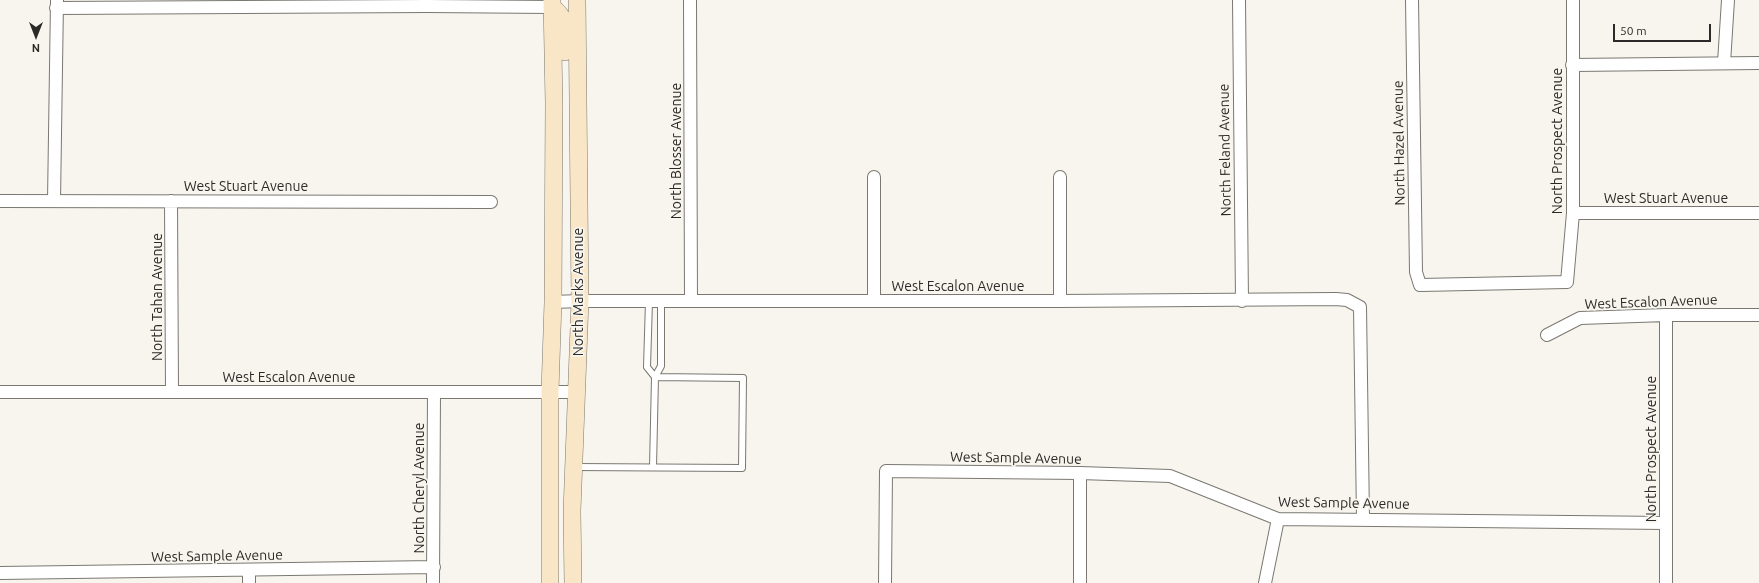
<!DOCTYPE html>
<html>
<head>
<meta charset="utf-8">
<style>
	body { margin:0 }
	#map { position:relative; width:1759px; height:583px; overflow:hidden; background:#f7f5ed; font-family:Ubuntu,sans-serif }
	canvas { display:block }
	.north { position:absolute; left:16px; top:16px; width:40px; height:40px; -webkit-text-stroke:3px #f7f5ed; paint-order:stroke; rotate:180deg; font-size:11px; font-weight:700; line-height:16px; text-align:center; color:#2b2a28 }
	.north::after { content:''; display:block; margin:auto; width:14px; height:18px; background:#2b2a28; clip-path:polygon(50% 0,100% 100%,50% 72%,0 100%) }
	.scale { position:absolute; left:1613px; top:24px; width:98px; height:18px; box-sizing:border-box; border:2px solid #2b2a28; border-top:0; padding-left:5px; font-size:12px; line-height:14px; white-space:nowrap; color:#2b2a28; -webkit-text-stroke:3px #f7f5ed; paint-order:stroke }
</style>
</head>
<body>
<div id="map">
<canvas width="1759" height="583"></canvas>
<div class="north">N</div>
<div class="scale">50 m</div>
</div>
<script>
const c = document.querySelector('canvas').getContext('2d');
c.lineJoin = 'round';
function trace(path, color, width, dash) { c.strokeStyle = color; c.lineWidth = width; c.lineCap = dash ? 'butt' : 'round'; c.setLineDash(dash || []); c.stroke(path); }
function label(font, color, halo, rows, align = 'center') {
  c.font = font + ' Ubuntu,sans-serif'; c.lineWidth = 3.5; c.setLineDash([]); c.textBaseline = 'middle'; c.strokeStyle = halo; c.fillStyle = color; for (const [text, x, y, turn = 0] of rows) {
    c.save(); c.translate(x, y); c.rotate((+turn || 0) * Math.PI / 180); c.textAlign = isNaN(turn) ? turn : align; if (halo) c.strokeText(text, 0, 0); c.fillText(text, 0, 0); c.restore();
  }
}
const service = new Path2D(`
	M649 301 647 367 655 377 661 366V301
	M574 467 742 468 743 378 655 377 653 467`);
const minor = new Path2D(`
	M690 0 691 301
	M1239 0 1242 301
	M1412 0 1416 272 1420 285 1567 282 1573 213V0
	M56 8 427 6 552 7
	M1724 63 1728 0
	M1572 65 1759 63
	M874 177V301
	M1060 177V301
	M0 201 491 202
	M54 201 57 1
	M171 201 172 392
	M1573 213H1759
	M553 302 580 301H1060L1336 299 1347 300 1360 307 1363 519
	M1547 335 1580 318 1666 315H1759
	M0 392H577
	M249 570V583
	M0 573 434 567
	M433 583 434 392
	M885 583 886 471 1080 473 1170 476 1278 519 1666 523
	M1080 583V473
	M1265 583 1278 519
	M1666 583V315`);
const secondary = new Path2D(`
	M552 7C569 19 565 33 565 52
	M550 583V391L553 302 554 103 552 0
	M573 583 572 511 580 301 577 0`);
trace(service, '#7a7871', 8);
trace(minor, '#7a7871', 14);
trace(secondary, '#7a7871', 18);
trace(service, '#fff', 6);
trace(minor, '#fff', 12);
trace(secondary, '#f8e6c7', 17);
label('14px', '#2b2a28', '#f7f5ed', [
	["North Prospect Avenue",1557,141,-90],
	["North Hazel Avenue",1399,143,-91],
	["North Feland Avenue",1225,150,-91],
	["North Blosser Avenue",676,151,-90],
	["West Stuart Avenue",246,186],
	["West Stuart Avenue",1666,198],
	["West Escalon Avenue",958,286],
	["North Marks Avenue",578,292,-90],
	["North Tahan Avenue",157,297,-90],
	["West Escalon Avenue",1651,302,-2],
	["West Escalon Avenue",289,377],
	["North Prospect Avenue",1651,449,-90],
	["West Sample Avenue",1016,458,1],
	["North Cheryl Avenue",419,488,-90],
	["West Sample Avenue",1344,503,1],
	["West Sample Avenue",217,556,-1]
]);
</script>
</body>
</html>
